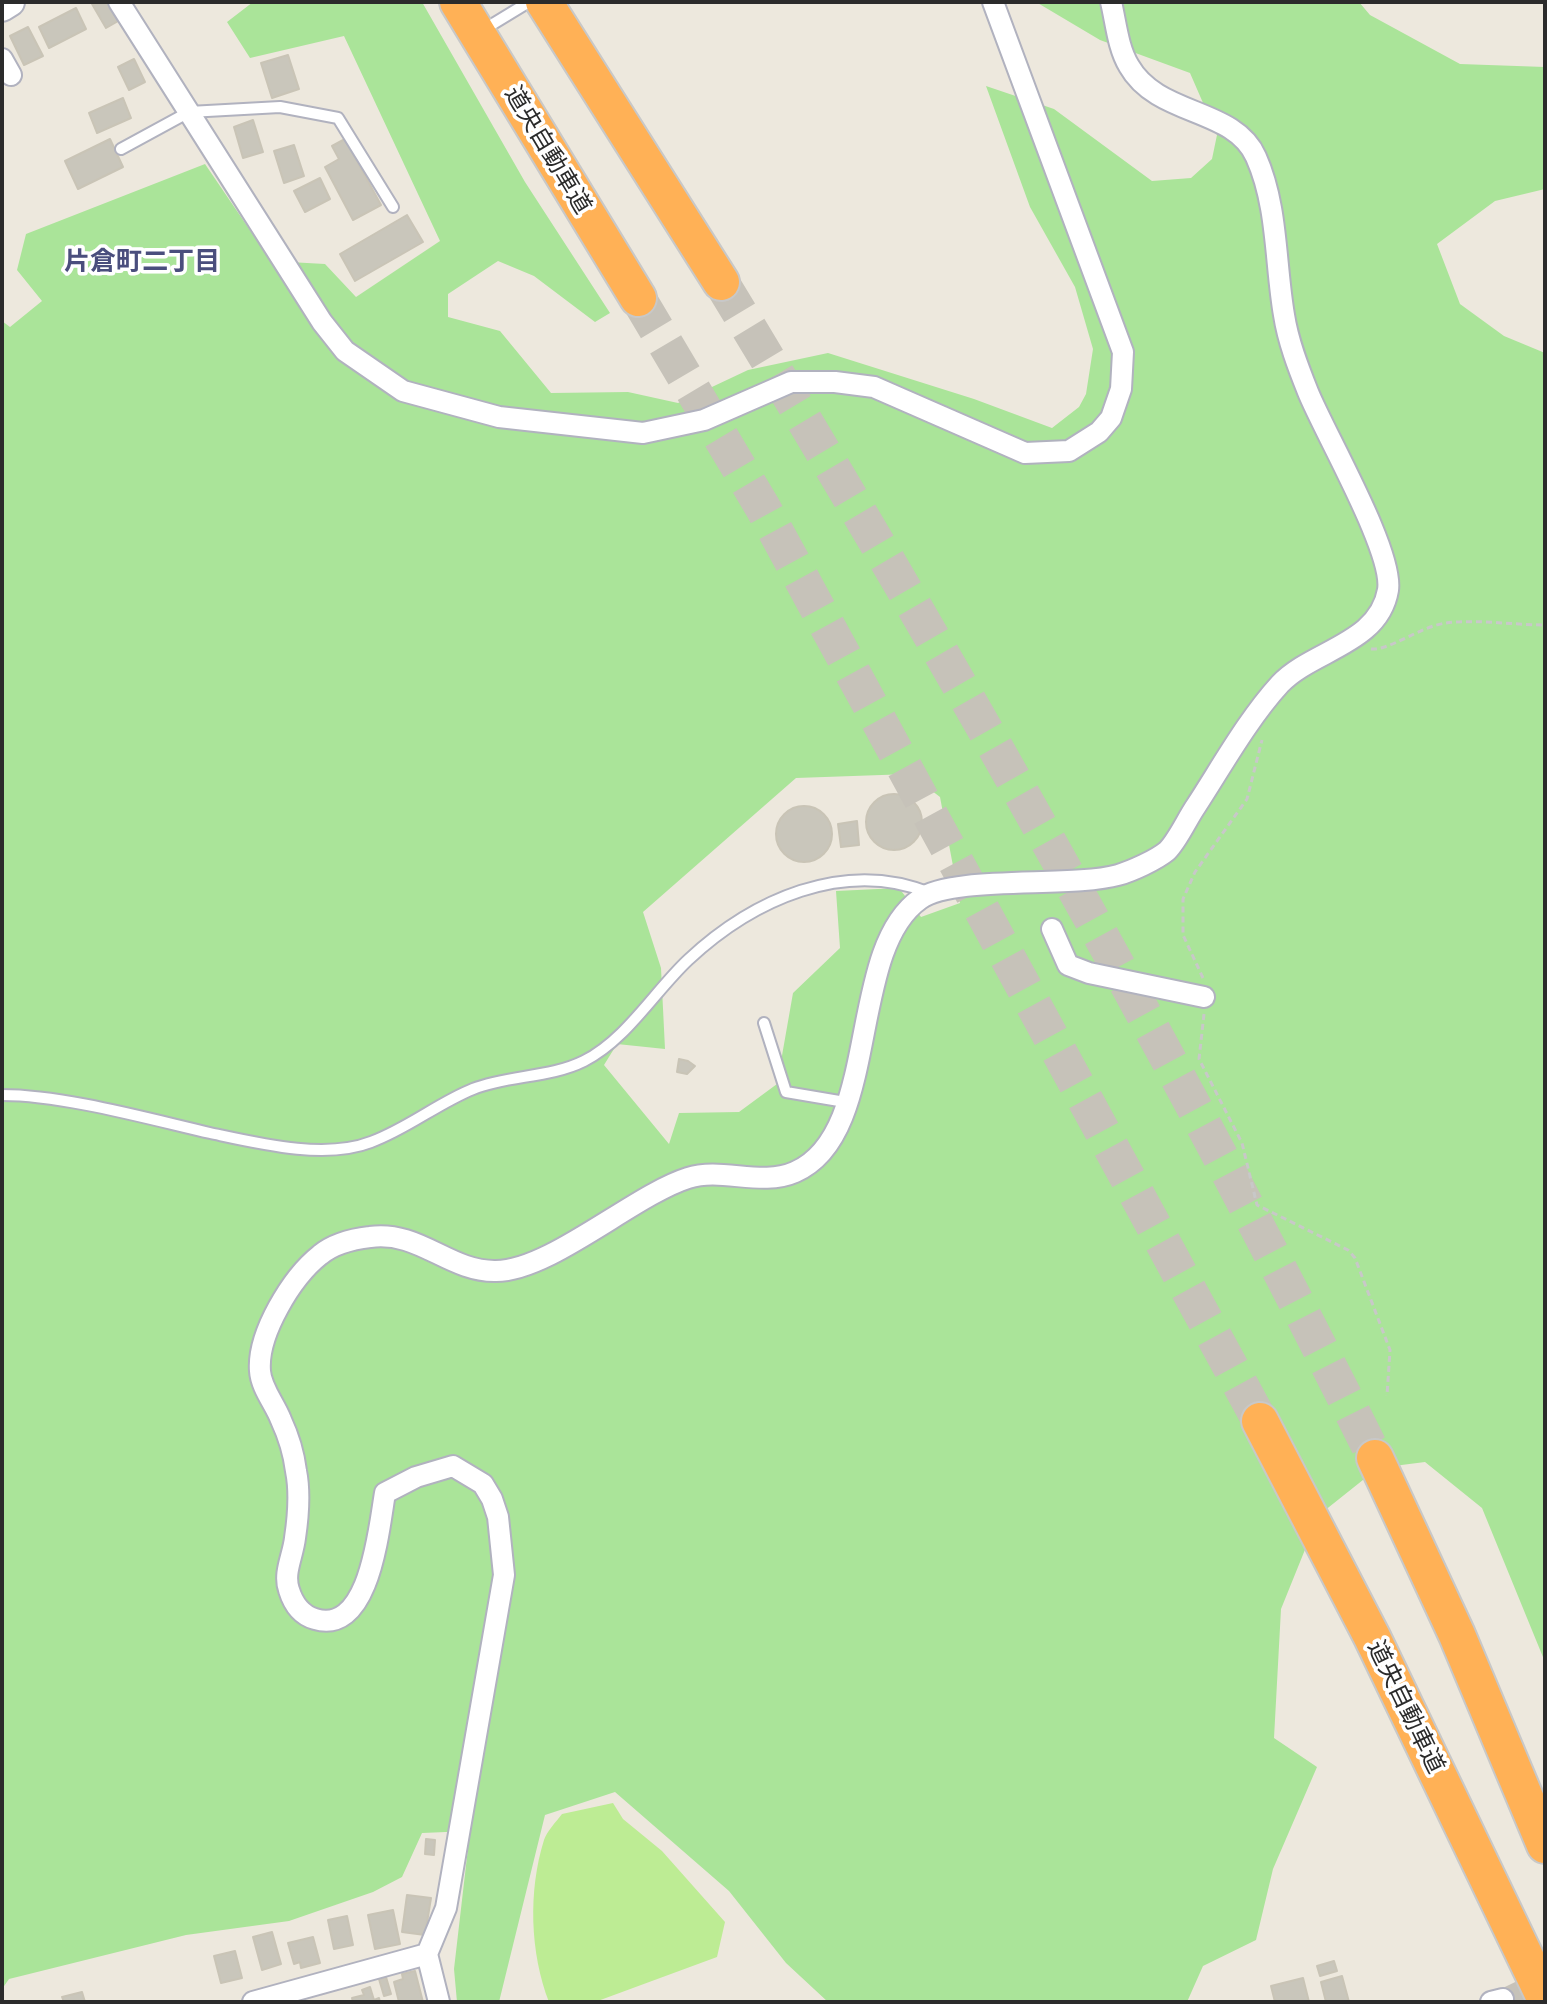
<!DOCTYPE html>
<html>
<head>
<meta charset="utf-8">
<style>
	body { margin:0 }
	#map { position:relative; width:1547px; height:2004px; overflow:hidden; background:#ede8dd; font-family:"Golos Text",sans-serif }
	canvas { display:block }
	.frame { position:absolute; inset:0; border:4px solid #2b2b2b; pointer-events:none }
</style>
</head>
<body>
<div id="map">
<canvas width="1547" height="2004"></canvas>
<div class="frame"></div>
</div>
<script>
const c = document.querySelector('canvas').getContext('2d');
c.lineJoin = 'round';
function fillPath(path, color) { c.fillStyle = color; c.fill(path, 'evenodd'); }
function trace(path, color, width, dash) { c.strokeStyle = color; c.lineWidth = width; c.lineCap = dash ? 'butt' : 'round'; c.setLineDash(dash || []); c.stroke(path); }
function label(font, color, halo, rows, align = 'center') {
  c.font = font + ' "Golos Text","Noto Sans JP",sans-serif'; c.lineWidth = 7; c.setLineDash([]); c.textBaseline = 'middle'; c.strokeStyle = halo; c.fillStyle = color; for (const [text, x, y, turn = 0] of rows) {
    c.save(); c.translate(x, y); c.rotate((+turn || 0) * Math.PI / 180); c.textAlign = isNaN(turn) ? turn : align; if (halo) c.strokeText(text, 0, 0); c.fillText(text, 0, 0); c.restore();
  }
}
fillPath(new Path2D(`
	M253 2H422L525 182 610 313 595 322 534 276 498 261 448 294V317L500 331 551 393 628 392 678 403 748 370 828 353 974 399 1052 428 1079 407 1086 394 1093 349 1075 287 1030 207 986 86 1054 109 1152 181 1191 178 1212 159 1217 135 1190 73 1100 40 1036 2H1359L1370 15 1460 64 1545 67V189L1495 201 1437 244 1460 304 1504 336 1545 353V1662L1482 1508 1425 1462 1378 1468 1319 1515 1281 1609 1274 1738 1317 1767 1273 1869 1256 1940 1203 1966 1187 2002H828L786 1963 729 1891 615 1792 545 1815 499 2002H457L454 1969 470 1831 422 1833 402 1877 373 1892 289 1921 186 1935 9 1979 2 1989V321L10 327 42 301 17 270 26 234 205 164 271 261 325 264 356 297 440 241 344 36 250 58 227 22ZM910 774 940 797 960 903 921 917 899 888 836 891 840 948 793 993 777 1084 739 1112 679 1113 669 1144 604 1065 617 1044 665 1049 661 968 643 912 796 778Z`), '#aae499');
fillPath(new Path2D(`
	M613 1803 623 1819 662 1851 725 1922 717 1957 595 2002H549C530 1953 528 1891 544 1840 547 1831 556 1822 562 1814Z`), '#bdec94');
const building = new Path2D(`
	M111 2 120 20 106 28 92 4Z
	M76 8 86 29 49 48 39 27Z
	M28 27 43 56 24 65 10 36Z
	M288 55 299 89 272 98 261 63Z
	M134 59 145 82 129 90 118 67Z
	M123 98 131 118 97 133 89 113Z
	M253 120 263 152 243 158 234 127Z
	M110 139 123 167 78 189 65 161Z
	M345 139 381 205 353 220 325 167 339 159 332 146Z
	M294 145 304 176 284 183 274 151Z
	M320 178 330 199 305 212 294 191Z
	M407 215 423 242 355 281 340 254Z
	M866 822a28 28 0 1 1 56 0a28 28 0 1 1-56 0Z
	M776 834a28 28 0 1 1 56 0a28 28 0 1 1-56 0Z
	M857 821 859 845 841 847 838 824Z
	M679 1059 688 1061 695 1066 687 1074 677 1072Z
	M426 1839 435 1840 434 1855 425 1854Z
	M407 1895 431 1898 425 1935 402 1932Z
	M393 1910 400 1944 375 1949 368 1915Z
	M347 1916 353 1945 334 1949 328 1920Z
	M272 1932 281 1964 262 1970 253 1937Z
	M313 1937 320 1963 301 1968 300 1962 294 1964 288 1943Z
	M235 1951 242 1978 221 1983 214 1956Z
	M1334 1961 1337 1971 1320 1976 1317 1966Z
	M415 1971 423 2002H399L394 1982 403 1979 402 1974Z
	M1342 1976 1349 2002H1326L1321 1982Z
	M386 1977 391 1994 384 1996 379 1979Z
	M1303 1978 1309 2002H1275L1271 1986Z
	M370 1987 374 2000 379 1998 380 2002H353L352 1998 364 1995 362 1990Z
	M82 1992 85 2002H64L62 1997Z`);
fillPath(building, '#c9c6bb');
trace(building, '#c9c4b6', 2);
trace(new Path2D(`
	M1503 1999 1545 1979`), '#c6c2b9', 20, [20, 10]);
trace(new Path2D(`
	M721 282C953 664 1176 1057 1375 1458
	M638 298 763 508 1260 1421`), '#c6c2b9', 36, [36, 18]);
const service = new Path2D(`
	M483 30 529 2
	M121 149 189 112 280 107 338 118 393 207
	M764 1023 786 1092 845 1102
	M2 1095C63 1095 149 1119 210 1133 257 1143 325 1160 371 1142 407 1129 438 1103 473 1089 508 1075 550 1078 584 1061 626 1040 654 992 688 960 752 900 844 858 930 893`);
const minor = new Path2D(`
	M119 2 322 322 345 351 403 391 499 417 643 433 704 420 791 382H835L874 387 1025 453 1069 451 1099 432 1111 418 1121 389 1123 352 993 2
	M2 59 11 75
	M1052 929 1068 965 1089 973 1204 997
	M253 2002 427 1954
	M439 2002 427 1954 446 1908 504 1575 498 1517 492 1499 483 1484 453 1466 416 1477 385 1493C379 1527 370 1636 315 1619 301 1615 293 1603 289 1590 283 1573 293 1556 295 1538 298 1518 300 1491 296 1471 294 1455 288 1435 281 1420 275 1404 261 1388 260 1371 257 1334 292 1277 320 1255 333 1244 353 1239 370 1237 419 1230 449 1272 496 1271 550 1271 634 1195 688 1178 722 1167 761 1187 795 1172 882 1134 846 951 920 899 953 875 1072 888 1118 875 1132 871 1156 860 1167 851 1178 840 1187 819 1196 806 1222 766 1248 719 1280 684 1312 650 1379 644 1388 590 1394 552 1325 434 1308 392 1298 367 1288 341 1284 315 1275 263 1278 206 1256 157 1234 107 1158 117 1129 66 1118 48 1116 23 1111 2
	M1491 2002 1503 1999`);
const secondary = new Path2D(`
	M2 7 10 2`);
const motorway = new Path2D(`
	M458 2 638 298
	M544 2 721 282
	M1260 1421 1372 1637 1545 1998
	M1375 1458 1457 1635 1545 1845`);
trace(service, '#b1b2bf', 14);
trace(minor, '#b1b2bf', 24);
trace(secondary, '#b1b2bf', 32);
trace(motorway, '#c8c8c8', 40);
trace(new Path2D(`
	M1371 649C1389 651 1421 626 1446 623 1477 619 1513 625 1545 625
	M1203 978 1183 935V899L1195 872 1247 799 1262 740
	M1204 1014 1199 1059 1242 1143 1257 1205 1348 1250 1355 1258 1390 1350 1387 1396`), '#c8c8c8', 3, [6, 4]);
trace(service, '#fff', 10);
trace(minor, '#fff', 20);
trace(secondary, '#fff', 28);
trace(motorway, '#ffb156', 36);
label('24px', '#2b2b2b', '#fff', [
	["道央自動車道",548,150,59],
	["道央自動車道",1406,1707,64]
]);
label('bold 26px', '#4a4e7d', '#fff', [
	["片倉町二丁目",142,262]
]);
</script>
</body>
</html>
